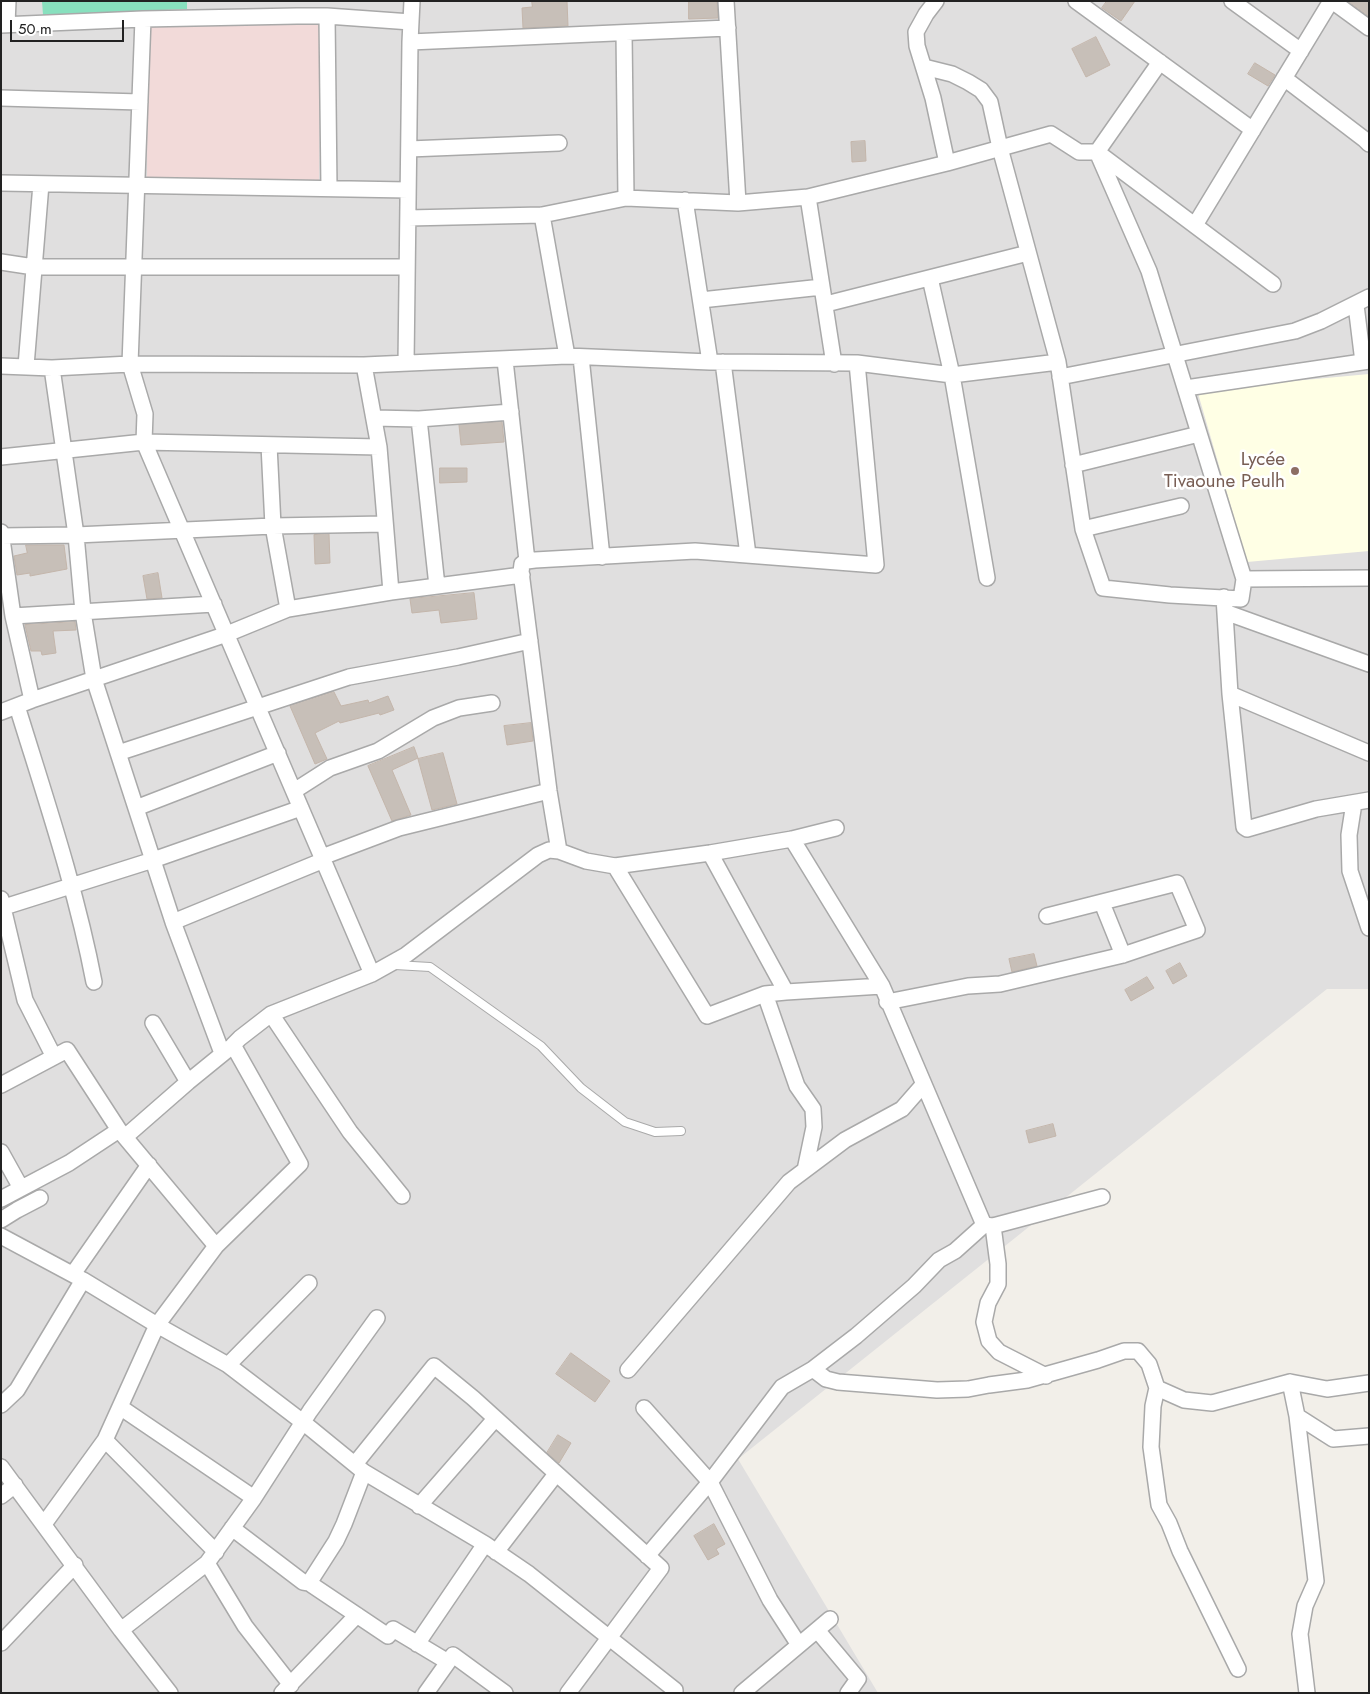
<!DOCTYPE html>
<html>
<head>
<meta charset="utf-8">
<style>
	body { margin:0 }
	#map { position:relative; width:1370px; height:1694px; overflow:hidden; background:#f2efe9; font-family:Jost,sans-serif }
	canvas { display:block }
	.frame { position:absolute; inset:0; border:2px solid #222; pointer-events:none }
	.scale { position:absolute; left:10px; top:20px; width:114px; height:22px; box-sizing:border-box; border:2px solid #222; border-top:0; padding-left:6px; font-size:15px; line-height:18px; white-space:nowrap; color:#222; -webkit-text-stroke:4px #fff; paint-order:stroke }
</style>
</head>
<body>
<div id="map">
<canvas width="1370" height="1694"></canvas>
<div class="frame"></div>
<div class="scale">50 m</div>
</div>
<script>
const c = document.querySelector('canvas').getContext('2d');
c.lineJoin = 'round';
function fillPath(path, color) { c.fillStyle = color; c.fill(path, 'evenodd'); }
function trace(path, color, width, dash) { c.strokeStyle = color; c.lineWidth = width; c.lineCap = dash ? 'butt' : 'round'; c.setLineDash(dash || []); c.stroke(path); }
function label(font, color, halo, rows, align = 'center') {
  c.font = font + ' Jost,sans-serif'; c.lineWidth = 5; c.setLineDash([]); c.textBaseline = 'middle'; c.strokeStyle = halo; c.fillStyle = color; for (const [text, x, y, turn = 0] of rows) {
    c.save(); c.translate(x, y); c.rotate((+turn || 0) * Math.PI / 180); c.textAlign = isNaN(turn) ? turn : align; if (halo) c.strokeText(text, 0, 0); c.fillText(text, 0, 0); c.restore();
  }
}
fillPath(new Path2D(`
	M1 1H1369V989H1327L738 1459 878 1693H1Z`), '#e0dfdf');
fillPath(new Path2D(`
	M148 25H320L319 181 147 180Z`), '#f2dad9');
fillPath(new Path2D(`
	M1369 374V551L1247 562 1197 390Z`), '#ffffe5');
fillPath(new Path2D(`
	M42 1H187V9L43 15Z`), '#88e0be');
const building = new Path2D(`
	M532 1H567L568 26 523 28 522 8 532 7Z
	M689 1H717L718 18 689 19Z
	M1107 1H1135L1121 21 1102 8Z
	M1348 1H1369V16Z
	M1096 37 1110 65 1086 77 1072 49Z
	M1255 63 1275 75 1268 86 1248 74Z
	M865 141 866 161 852 162 851 142Z
	M502 422 504 442 461 445 459 425Z
	M440 468H467V482L440 483Z
	M329 534 330 563 315 564 314 535Z
	M26 545H64L67 569 30 576V573L17 575 14 556 27 553Z
	M158 573 162 598 147 599 143 576Z
	M474 593 477 619 441 623 439 610 412 613 410 599Z
	M75 622 76 630 53 631 56 653 42 655 41 651H31L25 625Z
	M334 692 341 706 368 700 369 703 388 696 394 710 380 715 379 713 340 723 339 721 315 733 327 759 315 764 290 706Z
	M531 723 533 741 507 745 504 726Z
	M414 747 418 758 392 770 411 815 392 821 368 766Z
	M443 753 457 804 432 810 418 759Z
	M1034 954 1037 966 1012 972 1009 959Z
	M1180 963 1187 976 1173 984 1166 971Z
	M1147 977 1154 988 1131 1001 1125 990Z
	M1053 1124 1056 1136 1029 1143 1026 1131Z
	M571 1353 610 1381 595 1402 556 1374Z
	M558 1435 571 1443 559 1463 547 1453Z
	M714 1524 725 1544 716 1549 719 1554 708 1560 694 1536Z`);
fillPath(building, '#c7bfb8');
trace(building, '#c4b6ab', 1);
const lane = new Path2D(`
	M395 965 430 967 541 1046 581 1088 625 1122 655 1132 681 1131`);
const street = new Path2D(`
	M726 1 738 203
	M936 1 926 14 916 32 917 46 933 98 947 163
	M1076 1 1253 130
	M1232 1 1301 51
	M1332 1 1369 28
	M327 16 329 188
	M143 19 130 364 145 414 144 442 372 974
	M7 24 8 1
	M1 25 143 19 297 16H327L411 22
	M624 33 626 198
	M410 42 728 28
	M924 67 952 74 968 82 981 90 990 102 1000 148 1058 362 1083 529 1103 588 1170 595 1241 599 1244 579 1149 271 1097 152
	M1284 78 1364 139 1369 144
	M1 98 140 102
	M409 149 559 143
	M1097 152 1160 62
	M1 183 408 190
	M808 197 834 364
	M685 200 710 362
	M542 215 567 356
	M408 218 542 215 626 198 738 203 808 197 947 163 1051 134 1079 152H1097L1273 284
	M1195 225 1331 1
	M1 262 34 267H407
	M930 278 952 375 987 578
	M701 300 822 287
	M826 304 1028 253
	M1356 305 1363 362
	M581 357 602 557
	M505 360 527 561
	M723 362 748 555
	M406 363 410 42 412 1
	M364 365 379 447 391 592
	M1 366 52 368 130 364 364 365 567 356 710 362 857 363 952 375 1058 362
	M26 366 41 184
	M52 368 76 535 83 612 94 679 173 922 222 1053
	M1060 377 1295 331 1321 321 1369 297
	M1186 388 1369 361
	M374 418 419 419 511 412
	M419 419 437 586
	M269 445 273 526 288 609
	M1 457 144 442 379 447
	M1073 465 1199 434
	M1083 529 1181 506
	M1 532 13 616 32 700
	M1 536 76 535 273 526 385 524
	M1244 579 1369 578
	M1224 597 1230 694 1244 827 1247 829 1316 809 1369 800
	M1225 612 1369 664
	M13 616 214 604
	M1230 694 1369 753
	M17 706C45 797 76 888 94 982
	M1 712 32 700 227 634 288 609 391 592 522 575
	M118 753 349 677 458 657 530 641
	M294 791 330 768 378 751 433 718 459 708 492 703
	M1354 803 1349 835 1350 871 1369 928
	M136 808 278 753
	M792 839 882 986 984 1225
	M559 851 549 791 521 572 522 564 527 561 535 560 695 551 876 565 857 363
	M710 853 786 992 882 986
	M322 857 399 828 549 791
	M615 866 707 1016 765 994 786 992
	M1 899 25 1000 54 1057
	M1102 903 1123 955
	M1 908 153 860 301 808
	M173 922 324 860
	M765 994 797 1086 813 1109 814 1127 805 1170
	M887 1002 968 986 1000 984 1123 955 1197 930 1177 883 1047 916
	M271 1014 350 1132 402 1196
	M153 1023 188 1082
	M1 1085 67 1050 119 1130 216 1246
	M125 1137 188 1082 231 1047
	M1 1152 21 1188
	M1 1199 69 1163 119 1130
	M1 1220 17 1210 40 1198
	M993 1226 998 1264V1284L988 1303 984 1322 989 1341 999 1352 1046 1376
	M1 1236 83 1280 157 1325 228 1365 304 1423 364 1472 485 1544 529 1574 675 1690V1693
	M73 1274 149 1165
	M228 1365 309 1283
	M813 1369 826 1379 838 1382 937 1390 968 1389 989 1385 1027 1380 1098 1360 1124 1351H1138L1149 1364 1157 1388 1184 1400 1212 1403 1290 1382 1327 1389 1369 1383
	M628 1370 789 1182 845 1140 902 1109 923 1085
	M1290 1382 1297 1416 1316 1581 1305 1606 1300 1634 1307 1693
	M1157 1388 1153 1406 1151 1447 1159 1505 1169 1523 1180 1551 1238 1669
	M1 1405 17 1390 83 1280
	M120 1407 254 1498
	M644 1408 710 1482 770 1600 799 1645
	M1297 1416 1333 1439 1369 1436
	M105 1440 216 1552
	M355 1464 434 1366 473 1398 661 1568 568 1693
	M1 1467 121 1630 170 1693
	M1 1496 15 1485
	M419 1506 495 1419
	M44 1524 105 1440 157 1325 216 1246 300 1164 233 1045 240 1038 271 1014 372 974 406 955 538 855 549 850 559 851 586 861 615 866 710 853 792 839 836 828
	M232 1528 303 1582 309 1583 336 1541 344 1524 364 1472
	M496 1552 556 1474
	M647 1556 710 1482 782 1387 813 1369 856 1336 914 1286 939 1260 955 1251 984 1225 993 1226 1102 1197
	M207 1563 245 1626 291 1685
	M309 1583 388 1636 393 1629 448 1662
	M121 1630 207 1563 254 1498 310 1411 377 1318
	M817 1630 858 1679 848 1693
	M1 1643 75 1565
	M417 1644 485 1544
	M282 1693 357 1615
	M426 1693 453 1655 505 1693
	M742 1693 830 1619`);
trace(lane, '#a9a9a9', 10);
trace(street, '#a9a9a9', 18);
trace(lane, '#fff', 8);
trace(street, '#fff', 15);
for (const [x, y, r, color] of [
	[1295,471,5,"#8d6e63"]
]) { const dot = new Path2D(); dot.arc(x, y, r, 0, 2 * Math.PI); c.fillStyle = color; c.fill(dot); trace(dot, '#fff', 2); }
label('19px', '#785e54', '#fff', [
	["Lycée",1285,460],
	["Tivaoune Peulh",1285,482]
], 'right');
</script>
</body>
</html>
